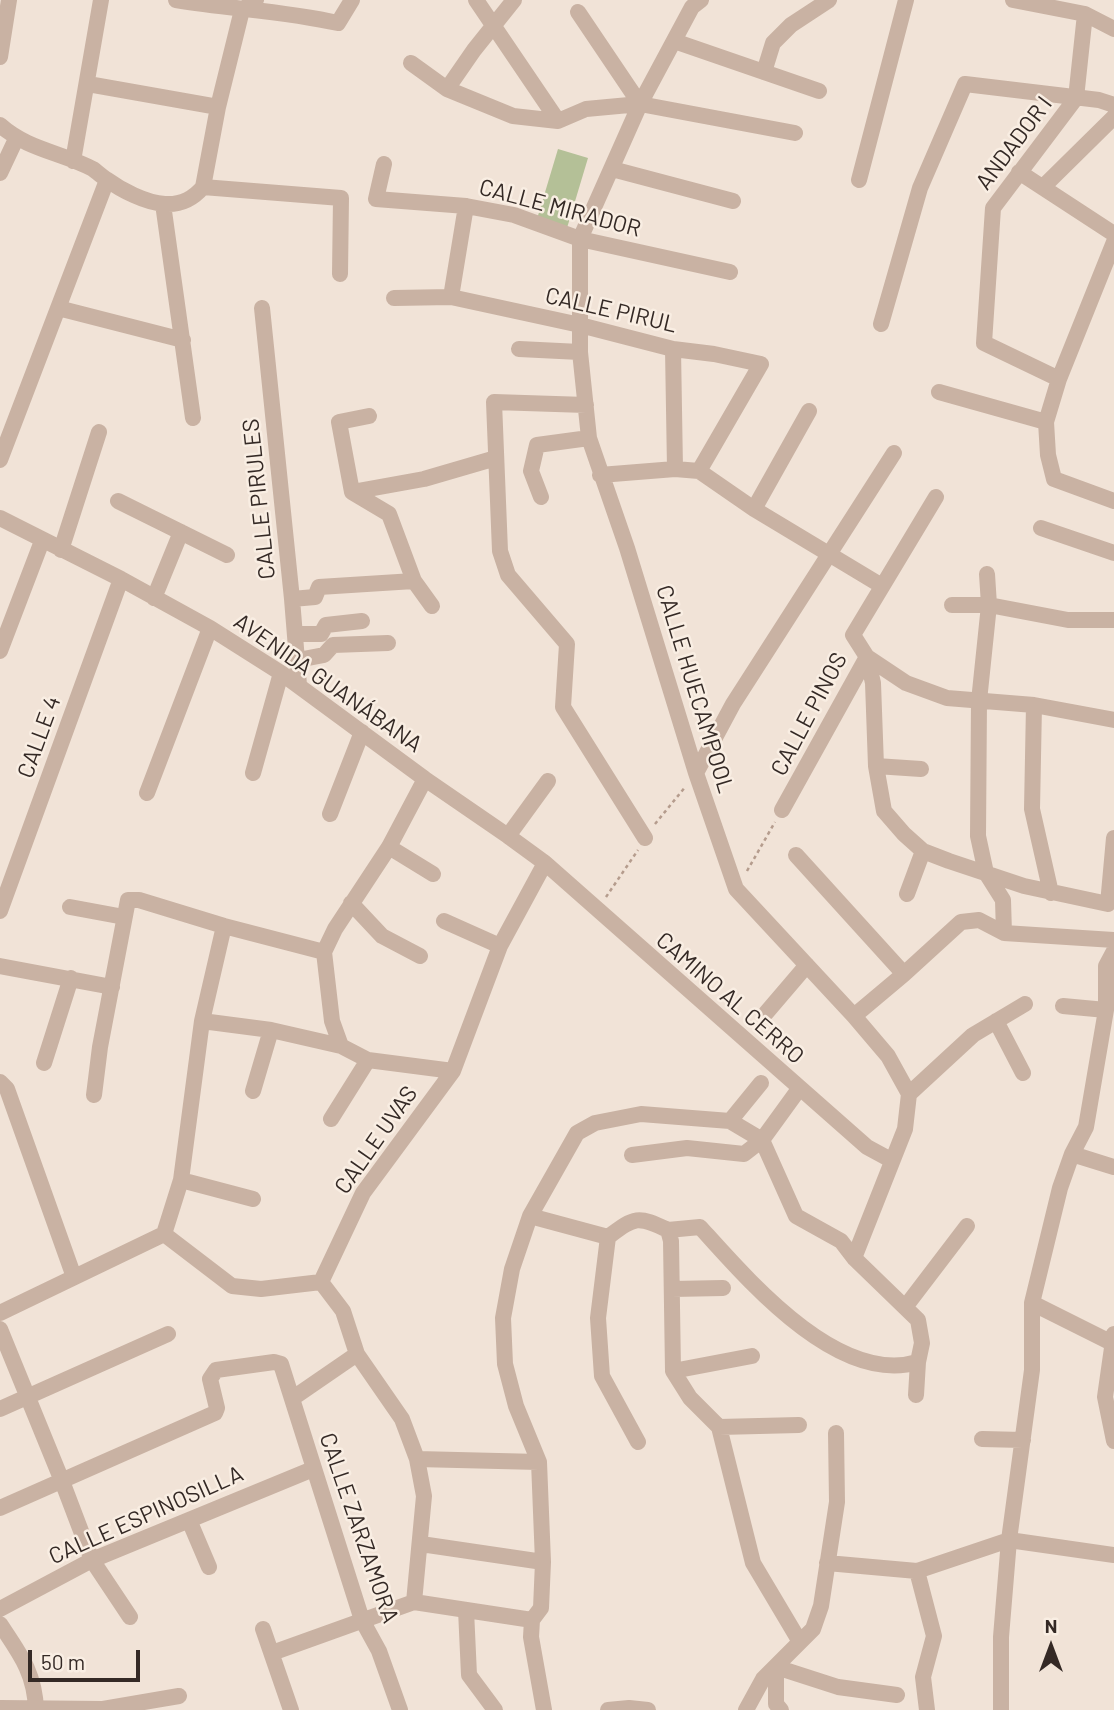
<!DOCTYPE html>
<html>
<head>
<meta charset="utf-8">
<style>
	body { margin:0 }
	#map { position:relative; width:1114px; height:1710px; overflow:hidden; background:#f1e3d7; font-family:Barlow,sans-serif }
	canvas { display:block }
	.north { position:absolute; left:1016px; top:1612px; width:70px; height:70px; -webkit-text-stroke:5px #f9eee3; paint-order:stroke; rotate:0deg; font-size:19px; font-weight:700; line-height:28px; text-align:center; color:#342925 }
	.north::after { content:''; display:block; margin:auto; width:24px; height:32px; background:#342925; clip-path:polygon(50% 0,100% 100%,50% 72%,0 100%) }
	.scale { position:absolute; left:28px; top:1650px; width:112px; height:32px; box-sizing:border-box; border:4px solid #342925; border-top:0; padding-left:9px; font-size:21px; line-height:24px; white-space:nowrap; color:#342925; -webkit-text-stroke:5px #f9eee3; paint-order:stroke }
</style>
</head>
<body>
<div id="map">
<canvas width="1114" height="1710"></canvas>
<div class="north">N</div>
<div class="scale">50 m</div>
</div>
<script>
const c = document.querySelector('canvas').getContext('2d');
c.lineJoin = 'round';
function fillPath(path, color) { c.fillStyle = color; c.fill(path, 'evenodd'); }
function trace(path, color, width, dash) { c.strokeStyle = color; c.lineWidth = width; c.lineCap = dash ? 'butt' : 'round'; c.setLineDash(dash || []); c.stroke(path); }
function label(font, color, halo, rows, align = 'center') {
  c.font = font + ' Barlow,sans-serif'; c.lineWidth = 5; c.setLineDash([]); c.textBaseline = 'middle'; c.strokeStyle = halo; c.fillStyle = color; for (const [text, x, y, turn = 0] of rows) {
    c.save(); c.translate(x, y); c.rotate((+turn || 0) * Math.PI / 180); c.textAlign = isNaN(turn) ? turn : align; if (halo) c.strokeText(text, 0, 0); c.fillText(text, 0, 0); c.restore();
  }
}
fillPath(new Path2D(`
	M558 149 588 158 567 228 537 219Z`), '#b4c097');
trace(new Path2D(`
	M655 824 686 786
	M747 871 775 822
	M606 897 638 850`), '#b59c8d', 2.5, [3.5, 3.5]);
trace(new Path2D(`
	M176 0C230 9 285 11 338 23L352 0
	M476 0 558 121 586 109 640 104 795 133
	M701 0 692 7 640 104 580 239V352L589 438 627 548 696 773 736 889 854 1016 888 1056 909 1094
	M1013 0 1085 14 1114 29
	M578 12 640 104
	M674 41 819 91
	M0 57 9 0
	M411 63 447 89 513 116 558 121
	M764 72 773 43 791 25 829 0
	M88 84 218 107
	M447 89 474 50 514 0
	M0 125C28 150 61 152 93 169 97 172 101 176 106 179 121 190 146 203 165 204 181 205 193 199 203 187
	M73 161 101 0
	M384 164 376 199 466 206 514 215 580 239 730 272
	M612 169 733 201
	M1019 172 1114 234
	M0 173 16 139
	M859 180 906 0
	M1044 186 1114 117
	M203 187 341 198 340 274
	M203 187 218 107 242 10 256 0
	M163 204 193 418
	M1114 242 1059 379 1046 422 1048 455 1054 479 1114 501
	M451 297 466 206
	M394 298 451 297 580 325 673 349 714 354 761 364 699 471
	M58 308 183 340
	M262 308 292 599 299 685
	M881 324 920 188 965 84 1099 100 1114 105
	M519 349 580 352
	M673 349 675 469
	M1059 379 984 343 993 208 1076 98 1085 14
	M939 392 1046 422
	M586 405 494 402 500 551 508 575 567 644 563 707 645 838
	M0 460 107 180
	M600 475 675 469 699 471 754 509 882 586
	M352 492 424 479 496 458
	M352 492 389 514 414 581 432 606
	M352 492 339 422 369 416
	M541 497 531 471 537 445 589 438
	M936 497 853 635 867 657 873 683 876 766 884 811 904 834 923 851 949 861 1024 886 1108 904 1114 838
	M118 501 227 555
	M754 509 809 411
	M0 518 121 579 210 628 281 673 425 779 508 836 545 863 867 1147 891 1160
	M1041 528 1114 553
	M61 550 99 432
	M987 574 989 605 979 701 978 836 986 873 1003 900 1004 933
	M154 598 181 532
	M292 599 315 597 319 587 414 581
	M952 605H989L1068 620H1114
	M295 634H321L326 625 362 621
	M0 651 42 541
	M867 657 906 683 947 698 1034 705 1114 720
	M298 660 324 655 333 645 388 643
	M1034 705 1032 809 1051 893
	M876 766 921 769
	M253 773 281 673
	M696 773 733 704 894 453
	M147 793 210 628
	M782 810 867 657
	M330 814 362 732
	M508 836 548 781
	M389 847 433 874
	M796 855 904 974
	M907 894 923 851
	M351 903 382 936 420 956
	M70 907 124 917
	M0 911 121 579
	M444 921 500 946
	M0 966 112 987
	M1063 1006 1106 1010
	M766 1013 807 965
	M854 1016 904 974 961 922 979 920 1004 933 1114 940
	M202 1021 271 1030 341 1046 368 1060 453 1071
	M996 1021 1023 1073
	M341 1046 332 1021 324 952 335 929 389 847 425 779
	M44 1063 71 978
	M0 1082 7 1089 74 1277
	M253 1091 271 1030
	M909 1094 973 1035 1025 1004
	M94 1095 100 1047 128 900H139L224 926 324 952
	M331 1119 368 1060
	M730 1121 761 1083
	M1072 1154 1114 1167
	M632 1155 687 1148 744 1154 762 1140 799 1089
	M181 1180 253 1199
	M530 1216 608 1237C635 1217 637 1215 668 1230L671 1241 673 1371 690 1398 719 1427 753 1563 800 1642
	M668 1230 700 1227C748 1280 838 1386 918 1362L922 1343 918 1320 854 1258 841 1241 796 1216 762 1140
	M164 1234 181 1180 202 1021 224 926
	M164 1234 232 1286 261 1289 321 1282
	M608 1237 598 1318 602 1376 638 1442
	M854 1258 905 1129 909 1094
	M321 1282 363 1193 453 1071 500 946 545 863
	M321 1282 343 1311 357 1354 402 1419 417 1459 424 1496 414 1602
	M672 1289 723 1288
	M1032 1303 1114 1344
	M906 1306 967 1226
	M0 1313 164 1234
	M0 1329 62 1481 92 1560 130 1617
	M1114 1334 1105 1397 1114 1441
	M673 1371 752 1356
	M916 1395 918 1362
	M293 1398 357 1354
	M0 1409 168 1334
	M719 1427 799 1425
	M982 1439 1023 1440
	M417 1459 539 1462
	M0 1508 215 1413 217 1408 210 1379 216 1370 274 1362 281 1364 362 1620 379 1651 400 1710
	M189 1520 209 1567
	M421 1544 543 1562
	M827 1563 917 1571 1009 1540 1114 1555
	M917 1571 934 1636 923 1677 927 1710
	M0 1609 92 1560 313 1469
	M466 1610 469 1675 495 1710
	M0 1624C20 1654 35 1673 36 1710
	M263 1629 291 1710
	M272 1653 414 1602 532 1620
	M776 1667 838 1687 897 1695
	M776 1667V1704L781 1710
	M0 1708 103 1709 179 1696
	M544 1710 531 1637 532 1620 541 1608 543 1562 539 1462 516 1406 505 1364 503 1318 512 1269 530 1216 577 1133 595 1123 641 1114 730 1121 762 1140
	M608 1710 629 1708 648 1710
	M746 1710 763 1679 813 1629 821 1606 837 1502 836 1433
	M1001 1710V1637L1009 1540 1032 1370V1303L1060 1188 1072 1154 1086 1127 1106 1010V966L1114 951`), '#c9b2a3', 16);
label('23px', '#342925', '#f9eee3', [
	["ANDADOR I",1014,143,-53],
	["CALLE MIRADOR",560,208,15],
	["CALLE PIRUL",611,310,13],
	["CALLE PIRULES",259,499,-96],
	["AVENIDA GUANÁBANA",328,683,35],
	["CALLE HUECAMPOOL",695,689,73],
	["CALLE PINOS",809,714,-62],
	["CALLE 4",39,737,-70],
	["CAMINO AL CERRO",730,998,41],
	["CALLE UVAS",376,1140,-55],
	["CALLE ESPINOSILLA",146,1515,-24],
	["CALLE ZARZAMORA",359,1528,71]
]);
</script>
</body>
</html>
